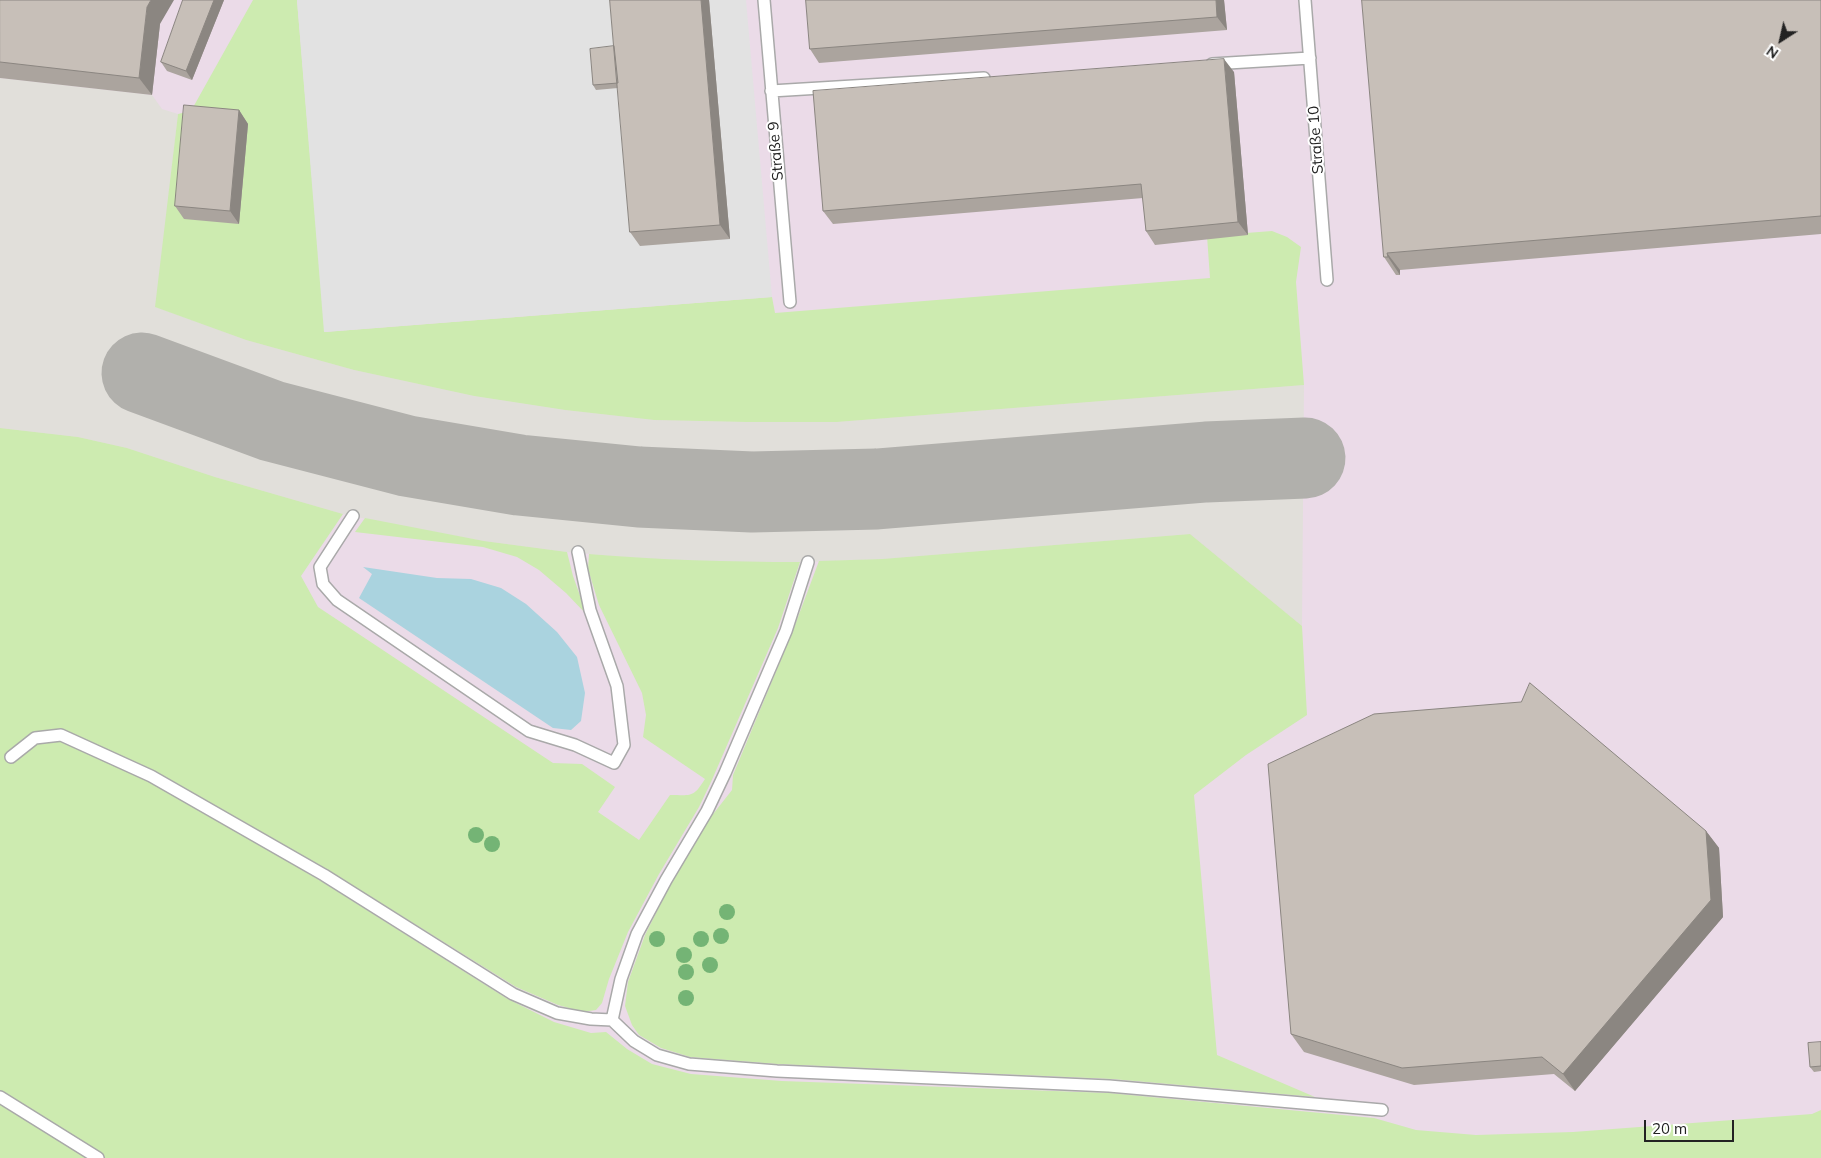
<!DOCTYPE html>
<html>
<head>
<meta charset="utf-8">
<style>
	body { margin:0 }
	#map { position:relative; width:1821px; height:1158px; overflow:hidden; background:#f2efe9; font-family:Mulish,sans-serif }
	canvas { display:block }
	.north { position:absolute; left:1756px; top:15px; width:50px; height:50px; -webkit-text-stroke:4px #fff; paint-order:stroke; rotate:215deg; font-size:14px; font-weight:700; line-height:20px; text-align:center; color:#222 }
	.north::after { content:''; display:block; margin:auto; width:18px; height:22px; background:#222; clip-path:polygon(50% 0,100% 100%,50% 72%,0 100%) }
	.scale { position:absolute; left:1644px; top:1120px; width:90px; height:22px; box-sizing:border-box; border:2px solid #222; border-top:0; padding-left:6px; font-size:15px; line-height:18px; white-space:nowrap; color:#222; -webkit-text-stroke:4px #fff; paint-order:stroke }
</style>
</head>
<body>
<div id="map">
<canvas width="1821" height="1158"></canvas>
<div class="north">N</div>
<div class="scale">20 m</div>
</div>
<script>
const c = document.querySelector('canvas').getContext('2d');
c.lineJoin = 'round';
function fillPath(path, color) { c.fillStyle = color; c.fill(path, 'evenodd'); }
function trace(path, color, width, dash) { c.strokeStyle = color; c.lineWidth = width; c.lineCap = dash ? 'butt' : 'round'; c.setLineDash(dash || []); c.stroke(path); }
function label(font, color, halo, rows, align = 'center') {
  c.font = font + ' Mulish,sans-serif'; c.lineWidth = 4; c.setLineDash([]); c.textBaseline = 'middle'; c.strokeStyle = halo; c.fillStyle = color; for (const [text, x, y, turn = 0] of rows) {
    c.save(); c.translate(x, y); c.rotate((+turn || 0) * Math.PI / 180); c.textAlign = isNaN(turn) ? turn : align; if (halo) c.strokeText(text, 0, 0); c.fillText(text, 0, 0); c.restore();
  }
}
fillPath(new Path2D(`
	M0 0H1821V1142L1627 1158H793L0 751Z`), '#ebdbe8');
fillPath(new Path2D(`
	M0 78 152 95 162 109 178 114 156 307 246 340 354 370 474 396 565 410 654 420 746 422H837L1304 385 1302 626 1190 534 882 559 808 562H723L648 559 567 552 484 541 386 523 343 514 215 477 127 448 78 437 0 428Z`), '#e1dfda');
fillPath(new Path2D(`
	M253 0H297L325 332 772 297 775 313 1210 278 1207 236 1272 231 1287 237 1301 247 1296 282 1304 385 837 422H746L654 420 565 410 474 396 354 370 246 340 155 307 178 114 191 111Z
	M0 428 78 437 127 448 215 477 343 514 301 576 318 607 553 763 582 764 615 787 598 812 639 840 670 795C692 795 693 798 705 779L643 737 646 715 642 693 599 605 588 569 589 554C660 560 729 562 800 562L778 628 711 782 699 807 659 874 628 932 609 979 602 1003 596 1010 583 1012 558 1005 516 987 323 867 218 808 214 818 321 881 506 998 554 1022 591 1033 606 1032 627 1049 652 1064 691 1074 782 1081 1109 1093 1374 1118 1416 1130 1476 1135 1573 1132 1812 1114 1821 1110V1158H0Z
	M365 518 484 541 567 552 573 576 587 615 566 593 539 570 517 557 483 547 355 532Z
	M1190 534 1302 626 1307 715 1246 755 1194 795 1217 1055 1315 1097 1112 1079 777 1064 690 1057 661 1048 639 1035 632 1025 625 1006 628 982 645 935 671 883 710 818 732 790 733 775 792 633 819 561 882 559Z`), '#cdebb0');
fillPath(new Path2D(`
	M297 0H746L772 297 324 332Z`), '#e2e2e2');
fillPath(new Path2D(`
	M363 567 437 578 471 579 501 588 526 604 557 632 577 657 585 693 581 721 571 730 553 728 359 598 372 574Z`), '#aad3df');
trace(new Path2D(`
	M142 373 272 421 407 456 519 475 639 487 752 492 877 489 1206 462 1305 458`), '#b1b0ac', 81);
const service = new Path2D(`
	M764 0 790 302
	M1305 0 1327 280
	M1212 64 1310 58
	M771 91 984 78
	M353 516 320 567 323 584 337 600 529 731 575 745 614 763 624 745 617 686 590 610 578 552
	M11 757 35 738 61 735 151 776 324 875 513 994 557 1013 591 1019 612 1020 634 1041 657 1055 689 1064 777 1071 1109 1086 1382 1110
	M612 1020 621 979 637 934 666 880 707 811 725 773 786 631 808 562
	M0 1097 98 1158`);
trace(service, '#a9a9a9', 14);
trace(service, '#fff', 11);
c.fillStyle = '#74b475';
for (const [x, y] of [
	[476,835],
	[492,844],
	[727,912],
	[721,936],
	[657,939],
	[701,939],
	[684,955],
	[710,965],
	[686,972],
	[686,998]
]) { c.beginPath(); c.arc(x, y, 8, 0, 2 * Math.PI); c.fill(); }
fillPath(new Path2D(`
	M0 0 160 24 152 95 0 78Z
	M183 0H224L192 80 167 71 161 62Z
	M610 0H709L730 239 640 246 630 232 618 88 596 90 593 85 614 46Z
	M806 0H1224L1227 30 819 63 810 49Z
	M1362 0H1821V234L1400 270V275H1396L1384 257Z
	M1234 72 1248 235 1155 245 1146 231 1143 198 833 224 823 211Z
	M239 110 248 124 239 224 184 219 175 206Z
	M1706 831 1719 848 1723 917 1575 1091 1554 1074 1414 1085 1304 1052 1291 1034Z
	M1821 1042V1071L1814 1072 1810 1067Z`), '#aba49e');
fillPath(new Path2D(`
	M151 0H174L160 24 152 95 139 78 147 7Z
	M214 0H224L192 80 186 71Z
	M701 0H709L730 239 720 225Z
	M1216 0H1224L1227 30 1217 17Z
	M1224 59 1234 72 1248 235 1238 222Z
	M239 110 248 124 239 224 230 211Z
	M1387 253 1400 270V275L1388 257Z
	M1706 831 1719 848 1723 917 1575 1091 1563 1074Z`), '#8b8681');
const building = new Path2D(`
	M0 0H151L147 7 139 78 0 62Z
	M183 0H214L186 71 161 62Z
	M610 0H701L720 225 630 232Z
	M806 0H1216L1217 17 810 49Z
	M1362 0H1821V216L1387 253 1388 257H1384Z
	M614 46 618 83 593 85 590 49Z
	M1224 59 1238 222 1146 231 1141 184 823 211 813 91Z
	M184 105 239 110 230 211 175 206Z
	M1530 683 1706 831 1711 900 1563 1074 1542 1057 1402 1068 1291 1034 1268 764 1374 714 1521 702Z
	M1821 1042V1066L1810 1067 1808 1043Z`);
fillPath(building, '#c7bfb8');
trace(building, '#8b8681', 1);
label('15px', '#222', '#fff', [
	["Straße 10",1316,140,-94],
	["Straße 9",776,151,-95]
]);
</script>
</body>
</html>
